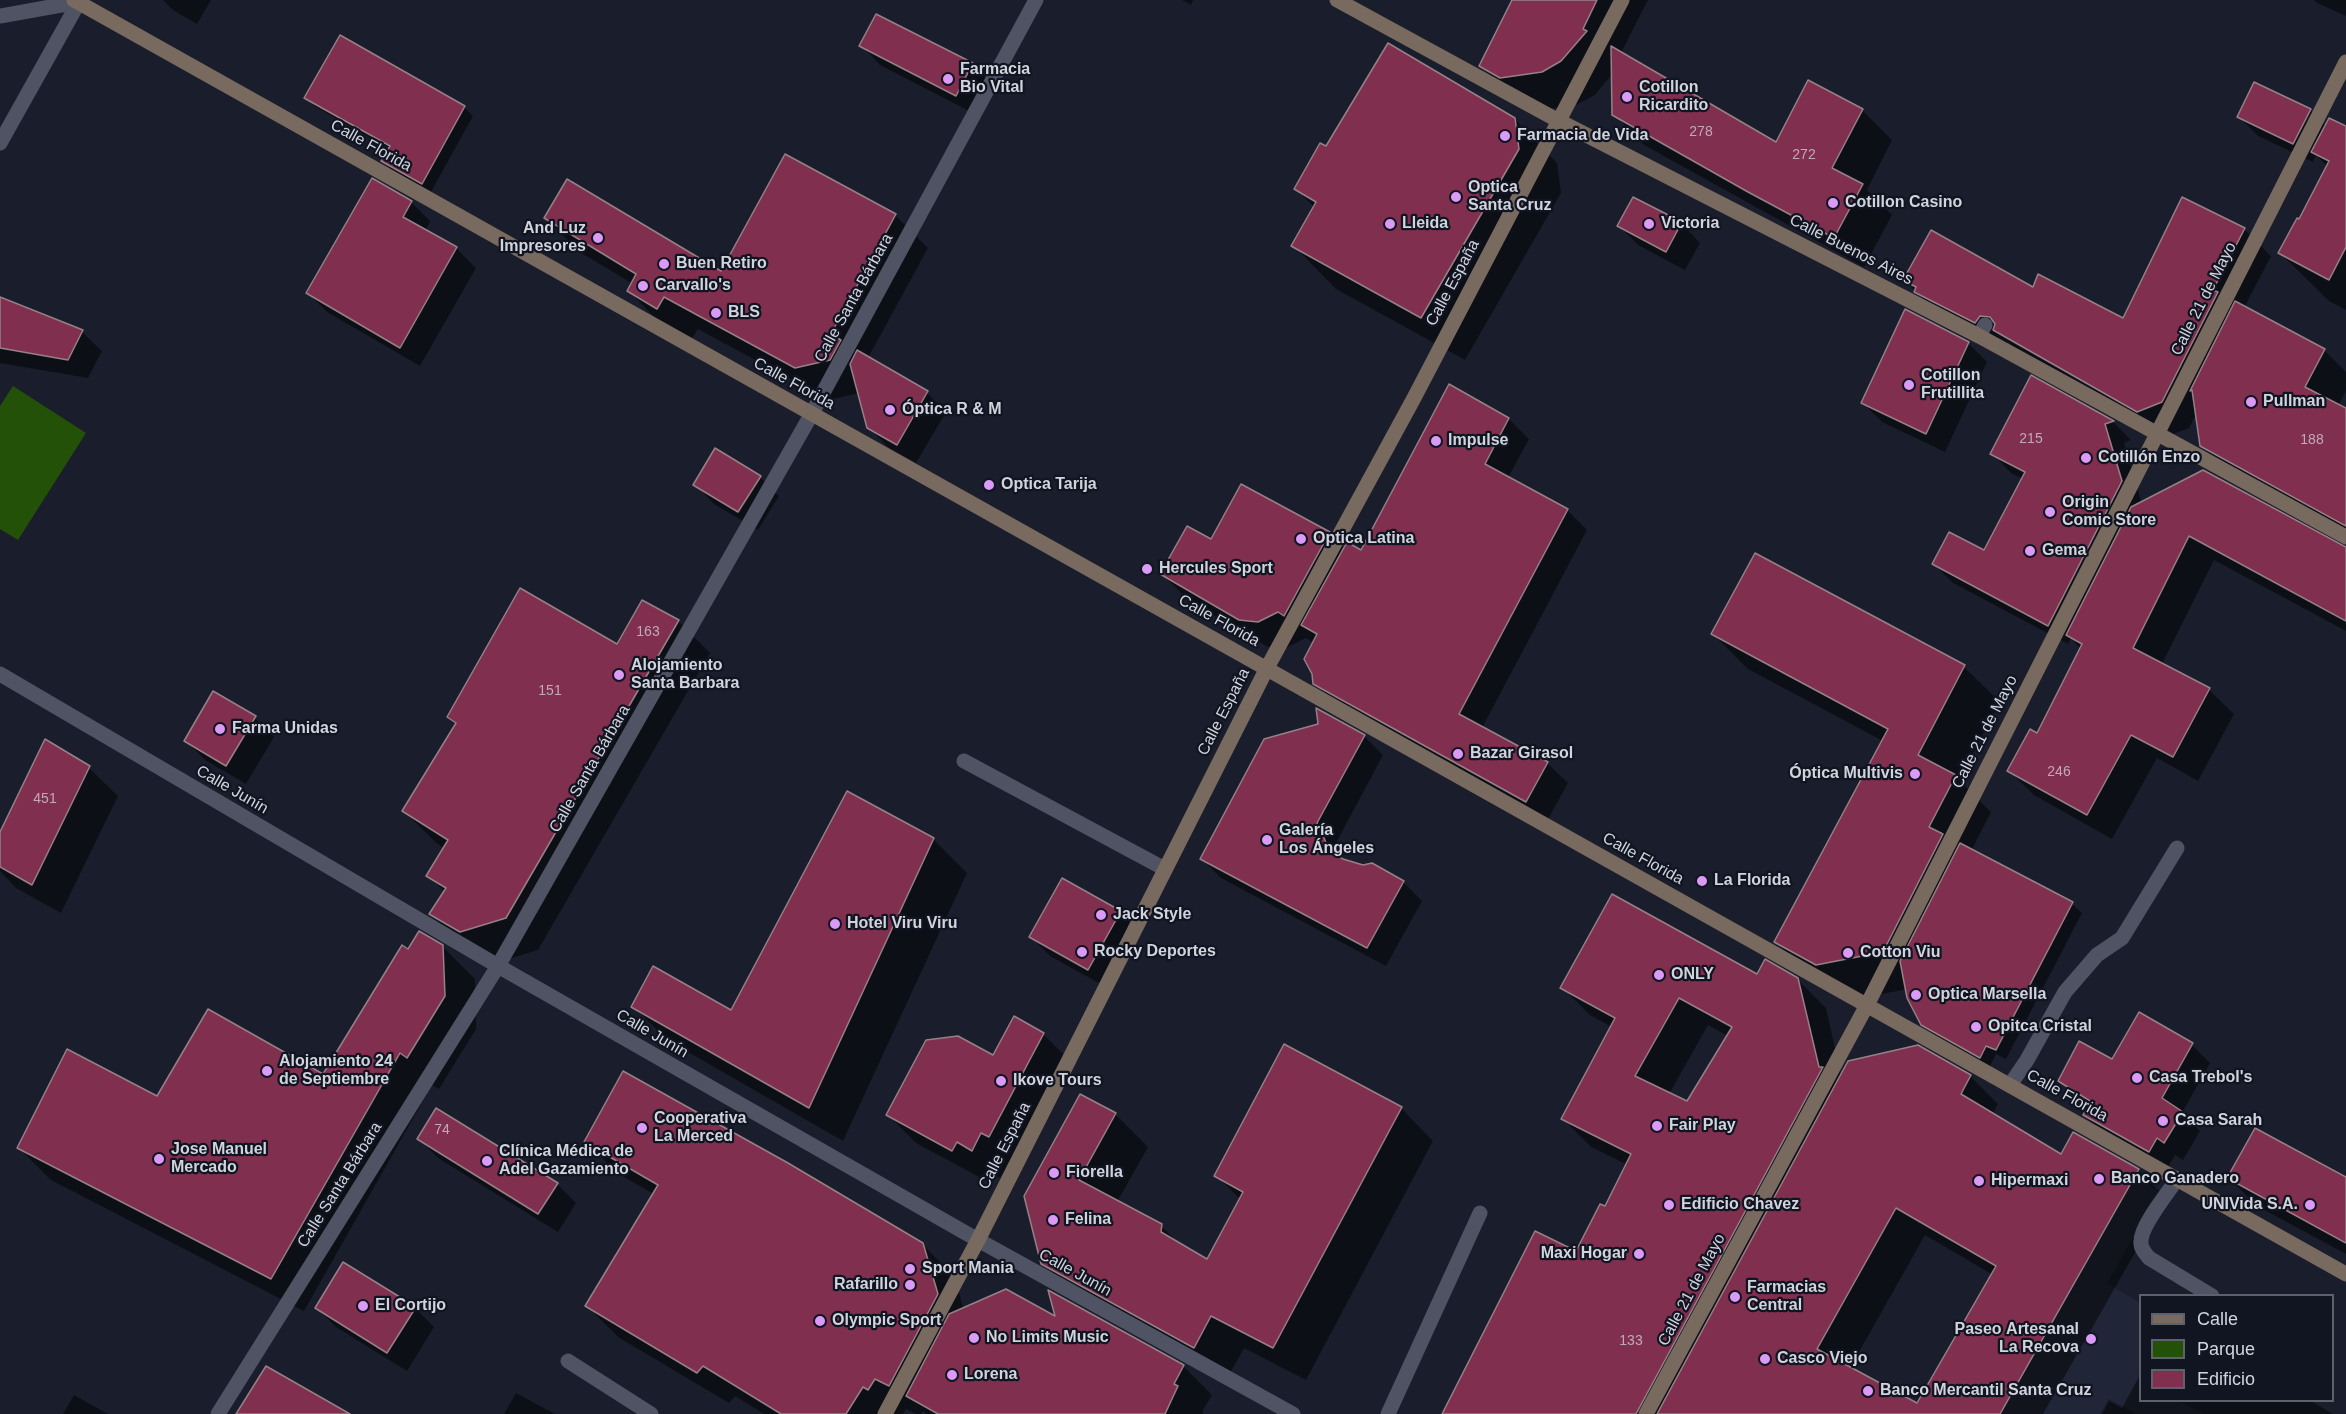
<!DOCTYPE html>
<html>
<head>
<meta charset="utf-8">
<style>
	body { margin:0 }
	#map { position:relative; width:2346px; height:1414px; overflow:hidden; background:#1a1d2b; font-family:Helvetica,sans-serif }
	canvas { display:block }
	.legend { position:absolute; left:2139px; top:1294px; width:195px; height:108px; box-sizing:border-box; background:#111421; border:2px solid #5e616c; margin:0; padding:8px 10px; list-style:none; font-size:18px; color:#d1d4dd }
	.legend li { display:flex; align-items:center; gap:12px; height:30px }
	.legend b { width:30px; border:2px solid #5e616c }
</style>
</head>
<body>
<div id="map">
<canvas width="2346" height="1414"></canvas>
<ul class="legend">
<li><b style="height:8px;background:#786a5f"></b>Calle</li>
<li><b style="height:16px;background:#245108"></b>Parque</li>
<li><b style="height:16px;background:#802f4f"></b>Edificio</li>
</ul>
</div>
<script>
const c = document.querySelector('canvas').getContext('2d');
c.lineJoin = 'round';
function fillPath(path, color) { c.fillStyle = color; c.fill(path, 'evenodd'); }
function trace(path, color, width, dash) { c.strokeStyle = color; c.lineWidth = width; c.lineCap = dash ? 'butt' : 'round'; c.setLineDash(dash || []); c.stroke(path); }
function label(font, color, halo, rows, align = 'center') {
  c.font = font + ' Helvetica,sans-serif'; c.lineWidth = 4.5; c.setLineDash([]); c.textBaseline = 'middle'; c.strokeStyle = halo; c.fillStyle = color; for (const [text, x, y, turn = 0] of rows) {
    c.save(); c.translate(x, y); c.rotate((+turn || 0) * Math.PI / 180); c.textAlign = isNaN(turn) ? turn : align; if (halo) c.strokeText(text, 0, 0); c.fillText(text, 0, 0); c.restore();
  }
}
fillPath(new Path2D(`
	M2135 1177 2160 1192 2107 1283 2140 1303V1372L2138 1377 2140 1378V1400L2180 1401 2204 1414H2136L2109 1399 2100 1414H1999Z`), '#202538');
fillPath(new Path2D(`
	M13 386 86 433 18 540 0 529V406Z`), '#245108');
fillPath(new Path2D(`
	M163 0H211L197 24 173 10Z
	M1182 0H1193L1191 5Z
	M1513 0H1648L1621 53 1777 144 1862 110 1892 140 1867 190 1892 215 1864 267 1644 145 1614 114 1613 73 1595 95 1576 105 1535 111 1514 99 1481 66Z
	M2314 0H2346V16L2317 3Z
	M861 45 972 64 991 83 975 114 880 65Z
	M306 98 464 107 473 116 431 192 392 170 383 161 390 149 316 107Z
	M2310 110 2326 126 2346 127V310L2329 301 2280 253 2300 221 2328 167 2316 155 2313 162 2258 136 2239 117Z
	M1514 119 1557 163 1561 193 1465 360 1336 289 1293 245 1314 207 1296 189Z
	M786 156 895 215 928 248 868 358 927 393 946 412 916 463 888 447 868 427 859 393 829 400 698 329 690 341 661 324 629 291 633 284 578 251 546 218 722 274Z
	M411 202 430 221 425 231 456 248 476 268 420 366 327 312 308 293Z
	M1681 223 1700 243 1685 270 1638 245 1619 226Z
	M2244 229 2271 256 2244 308 2324 350 2346 372V391L2338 406 2346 410V537L2230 474 2201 445 2197 412 2189 428 2165 437 2022 356 2008 342 2002 349 1942 318 1905 280 2033 289 2123 320Z
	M0 299 82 332 102 351 88 378 0 363Z
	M1968 343 1987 362 1945 452 1882 422 1863 403Z
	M2031 377 2113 422 2131 440 2124 443 2141 501 2139 504 2346 554V631L2214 560 2162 664 2209 690 2234 714 2198 781 2157 758 2112 839 2034 795 2009 771 2038 735 2081 649 2071 638 2068 644 1953 583 1934 564 1984 552 2023 479 2011 473 1992 453Z
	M1509 419 1529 439 1508 478 1567 510 1587 530 1482 728 1547 763 1568 783 1547 821 1336 704 1315 683 1314 643 1306 638 1286 648 1268 647 1189 601 1162 574 1212 542 1329 534 1345 549 1362 552Z
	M760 477 779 496 758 530 714 504 695 484Z
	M1755 555 1964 667 2000 702 1959 780 1991 812 1971 851 2072 904 2082 913 2006 1059 1996 1054 1990 1066 1933 1034 1923 1024 1907 989 1852 1000 1811 977 1776 942 1883 741 1748 669 1713 634Z
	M678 621 710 653 538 950 493 964 463 946 431 914 445 892 428 875 444 848 436 843 404 811 456 725 449 717Z
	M255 718 274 737 246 784 205 760 186 741Z
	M1320 725 1364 736 1383 755 1336 843 1344 861 1403 882 1422 901 1386 966 1221 878 1202 859Z
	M89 768 118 796 61 913 16 888 0 871V835Z
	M933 839 967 873 843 1141 667 1040 633 1006 731 1012Z
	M1120 912 1139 931 1108 988 1050 956 1031 937Z
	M442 946 475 979 476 1029 439 1089 432 1085 304 1311 51 1180 19 1148 323 1076 409 951Z
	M1757 976 1797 979 1826 1008 1841 1076H1970L1998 1104 1992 1115 2062 1157 2138 1170 2166 1198 2043 1414H1444L1576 1253 1605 1208 1628 1165 1591 1147 1563 1119 1612 1027 1590 1015 1562 987ZM1708 1025 1728 1036 1687 1103 1669 1094ZM1925 1235 1993 1275 1917 1405 1850 1368Z
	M2139 1014 2192 1045 2210 1063 2182 1113 2200 1131 2183 1160 2175 1155 2167 1169 2103 1133 2084 1115 2089 1106 2078 1098 2060 1080 2112 1061Z
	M1014 1018 1043 1034 1072 1063 1017 1164 1010 1160 1000 1178 986 1170 981 1178 916 1143 888 1115 993 1057Z
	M1401 1108 1433 1141 1306 1380 1244 1348 1227 1379 1076 1296 1043 1263 1025 1196 1115 1114 1148 1147 1117 1202 1161 1226 1181 1245 1208 1261 1241 1200 1216 1175Z
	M419 1139 557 1184 576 1203 558 1232 438 1158Z
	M586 1142 922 1244 954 1276 964 1310 1057 1319 1183 1366 1212 1395 1202 1412 1204 1414H926L923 1411 921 1414H916L906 1409 903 1414H764L735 1396 729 1403 618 1337 587 1306 654 1194 617 1173Z
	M2229 1178 2346 1179V1254L2257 1206Z
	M317 1308H415L434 1327 407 1371 336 1327Z
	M2140 1375V1400H2309L2333 1414H2102L2109 1401 2122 1408Z
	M516 1393 555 1414H504Z
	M74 1395 108 1414H63Z`), '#0007');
const building = new Path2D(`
	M1512 0H1597L1583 29 1587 31 1561 61 1542 72 1500 78 1479 66Z
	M876 14 973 63 956 96 859 46Z
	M340 35 465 106 422 184 381 161 390 146 304 98Z
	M1388 43 1515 118 1519 149 1421 318 1291 246 1316 202 1294 189 1320 143 1326 146Z
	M1611 46 1776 142 1808 80 1863 109 1832 168 1863 184 1834 238 1748 192 1612 115Z
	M2254 82 2311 109 2293 144 2237 117Z
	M2329 118 2346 126V247L2329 280 2278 253 2297 218 2299 219 2329 161 2311 152Z
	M785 154 896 214 831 334 841 340 830 360 795 368 664 297 657 309 627 291 636 274 544 218 567 179 721 271Z
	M372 178 412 201 403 217 457 247 400 348 306 293Z
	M1633 197 1682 222 1666 252 1617 226Z
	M2182 197 2245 228 2213 290 2218 292 2162 402 2137 412 1993 330 1995 324 1990 317 1980 316 1975 323 1914 292 1916 287 1903 280 1931 230 2033 287 2038 274 2123 318Z
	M0 297 83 330 68 360 0 348Z
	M2235 301 2325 349 2305 387 2346 408V526L2200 446 2192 390 2190 391Z
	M1905 309 1969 342 1926 434 1861 403Z
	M857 350 928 391 897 445 867 428 850 364Z
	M2031 375 2114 421 2105 424 2122 481 2048 626 1932 564 1949 532 1984 550 2025 472 1990 454Z
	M1449 384 1509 418 1485 464 1568 509 1459 714 1548 762 1526 802 1313 684 1312 674 1304 659 1317 634 1301 625 1347 542 1361 550Z
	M715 448 761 476 738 512 693 485Z
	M2203 470 2346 547V621L2189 536 2133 648 2210 688 2173 757 2131 735 2087 815 2007 771 2030 729 2037 733 2082 644 2066 635 2131 507Z
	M1241 484 1330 532 1284 616 1278 612 1258 622 1239 620 1160 574 1187 526 1211 539Z
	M1755 553 1965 665 1918 755 1956 775 1929 827 1943 834 1883 952 1816 965 1774 942 1888 729 1711 634Z
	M520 588 617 644 642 600 679 620 506 918 460 932 429 914 446 888 426 876 448 840 402 811 456 723 447 717Z
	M213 691 256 716 226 766 184 741Z
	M1316 708 1365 735 1317 823 1330 851 1343 859 1363 865 1372 863 1404 881 1367 948 1200 859 1264 739 1318 724Z
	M45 739 90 766 32 885 0 867V832Z
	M847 791 934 838 809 1108 631 1007 653 966 731 1010Z
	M1960 843 2073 902 1996 1050 1986 1046 1980 1058 1921 1025 1907 998 1900 961Z
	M1062 878 1121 911 1088 970 1029 937Z
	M1612 894 1757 974 1765 959 1798 978 1819 1067H1823L1636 1414H1442L1535 1231 1576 1251 1600 1204 1605 1206 1631 1154 1561 1119 1615 1018 1560 988ZM1679 998 1732 1027 1687 1101 1635 1076Z
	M419 931 443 945 445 996 407 1058 400 1053 271 1279 17 1148 67 1049 157 1096 208 1009 323 1074 402 945 408 949Z
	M2139 1012 2193 1043 2162 1098 2183 1112 2164 1143 2157 1138 2149 1152 2083 1115 2090 1101 2058 1081 2079 1041 2112 1059Z
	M1014 1016 1044 1033 989 1137 981 1133 972 1151 957 1142 952 1151 886 1115 926 1040 958 1036 993 1055Z
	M1284 1044 1402 1107 1273 1348 1211 1316 1194 1348 1041 1264 1024 1196 1080 1094 1116 1113 1079 1180 1162 1224 1161 1232 1207 1259 1243 1192 1214 1176Z
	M1918 1045 1971 1075 1961 1094 2061 1154 2073 1132 2139 1169 2000 1414H1657L1848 1061ZM1896 1208 1996 1266 1917 1403 1817 1349Z
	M623 1071 788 1163 923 1243 938 1294 889 1386 875 1379 868 1390 863 1387 846 1414H781L703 1366 697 1373 585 1306 658 1185 584 1142Z
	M436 1108 558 1183 538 1214 417 1139Z
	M2255 1128 2346 1177V1243L2227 1178Z
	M343 1262 416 1307 387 1353 315 1308Z
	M1006 1289 1055 1316 1048 1290 1184 1365 1174 1384 1178 1386 1165 1414H938L906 1396 949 1314Z
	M266 1366 350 1414H236Z`);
fillPath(building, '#802f4f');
trace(building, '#958186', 1.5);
trace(new Path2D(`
	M0 16 78 2
	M1979 336 1985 325
	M964 761 1165 869
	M2010 1085 2027 1060 2065 992 2097 955 2122 938 2177 848
	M2177 1179C2168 1193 2141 1225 2141 1241 2140 1248 2145 1253 2149 1258L2212 1296
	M568 1361 651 1414
	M1388 1414 1480 1213`), '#4f5363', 15);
trace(new Path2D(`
	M0 143 80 0
	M0 674 498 966 978 1240 1293 1414
	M218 1414 498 966 811 415 1036 0`), '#4f5363', 15);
trace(new Path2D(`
	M74 0 2346 1274
	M1337 0 1559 121 1979 336 2346 537
	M885 1414 978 1240 1267 668 1414 398 1622 0
	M1646 1414 1867 1005 2346 62`), '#786a5f', 15);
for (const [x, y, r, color] of [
	[948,79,6,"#da9af6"],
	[1627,97,6,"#da9af6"],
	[1505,136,6,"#da9af6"],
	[1456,197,6,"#da9af6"],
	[1833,203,6,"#da9af6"],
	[1390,224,6,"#da9af6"],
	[1649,224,6,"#da9af6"],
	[598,238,6,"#da9af6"],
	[664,264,6,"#da9af6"],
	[643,286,6,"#da9af6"],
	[716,313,6,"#da9af6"],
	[1909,385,6,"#da9af6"],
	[2251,402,6,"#da9af6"],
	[890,410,6,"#da9af6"],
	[1436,441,6,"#da9af6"],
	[2086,458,6,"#da9af6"],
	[989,485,6,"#da9af6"],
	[2050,512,6,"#da9af6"],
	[1301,539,6,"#da9af6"],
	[2030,551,6,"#da9af6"],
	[1147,569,6,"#da9af6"],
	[619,675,6,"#da9af6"],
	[220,729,6,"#da9af6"],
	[1458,754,6,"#da9af6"],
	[1915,774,6,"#da9af6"],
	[1267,840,6,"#da9af6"],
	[1702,881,6,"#da9af6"],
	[1101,915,6,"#da9af6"],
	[835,924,6,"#da9af6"],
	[1082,952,6,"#da9af6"],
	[1848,953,6,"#da9af6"],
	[1659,975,6,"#da9af6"],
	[1916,995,6,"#da9af6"],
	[1976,1027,6,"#da9af6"],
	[267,1071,6,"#da9af6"],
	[2137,1078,6,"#da9af6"],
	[1001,1081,6,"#da9af6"],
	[2163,1121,6,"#da9af6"],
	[1657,1126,6,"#da9af6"],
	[642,1128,6,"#da9af6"],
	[159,1159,6,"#da9af6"],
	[487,1161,6,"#da9af6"],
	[1054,1173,6,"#da9af6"],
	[2099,1179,6,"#da9af6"],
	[1979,1181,6,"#da9af6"],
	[1669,1205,6,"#da9af6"],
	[2310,1205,6,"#da9af6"],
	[1053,1220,6,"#da9af6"],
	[1639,1254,6,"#da9af6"],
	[910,1269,6,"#da9af6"],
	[910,1285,6,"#da9af6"],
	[1735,1297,6,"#da9af6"],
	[363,1306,6,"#da9af6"],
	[820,1321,6,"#da9af6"],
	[974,1338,6,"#da9af6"],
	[2091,1339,6,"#da9af6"],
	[1765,1359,6,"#da9af6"],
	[952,1375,6,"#da9af6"],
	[1868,1391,6,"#da9af6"]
]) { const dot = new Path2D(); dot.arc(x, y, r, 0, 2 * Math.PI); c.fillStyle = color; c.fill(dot); trace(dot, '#111421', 2); }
label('14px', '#bdabba', null, [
	["278",1701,132],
	["272",1804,155],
	["215",2031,439],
	["188",2312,440],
	["163",648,632],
	["151",550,691],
	["246",2059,772],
	["451",45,799],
	["74",442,1130],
	["133",1631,1341]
]);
label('bold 16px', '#d1d4dd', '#111421', [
	["Farmacia",960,70],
	["Bio Vital",960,88],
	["Cotillon",1639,88],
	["Ricardito",1639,106],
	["Farmacia de Vida",1517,136],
	["Optica",1468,188],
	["Santa Cruz",1468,206],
	["Cotillon Casino",1845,203],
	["Lleida",1402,224],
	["Victoria",1661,224],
	["And Luz",586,229,"right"],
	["Impresores",586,247,"right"],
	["Buen Retiro",676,264],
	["Carvallo's",655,286],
	["BLS",728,313],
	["Cotillon",1921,376],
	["Frutillita",1921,394],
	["Pullman",2263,402],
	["Óptica R & M",902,410],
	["Impulse",1448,441],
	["Cotillón Enzo",2098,458],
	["Optica Tarija",1001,485],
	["Origin",2062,503],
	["Comic Store",2062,521],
	["Optica Latina",1313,539],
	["Gema",2042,551],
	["Hercules Sport",1159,569],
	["Alojamiento",631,666],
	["Santa Barbara",631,684],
	["Farma Unidas",232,729],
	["Bazar Girasol",1470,754],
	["Óptica Multivis",1903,774,"right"],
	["Galería",1279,831],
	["Los Ángeles",1279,849],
	["La Florida",1714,881],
	["Jack Style",1113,915],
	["Hotel Viru Viru",847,924],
	["Rocky Deportes",1094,952],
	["Cotton Viu",1860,953],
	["ONLY",1671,975],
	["Optica Marsella",1928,995],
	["Opitca Cristal",1988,1027],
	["Alojamiento 24",279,1062],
	["de Septiembre",279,1080],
	["Casa Trebol's",2149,1078],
	["Ikove Tours",1013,1081],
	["Cooperativa",654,1119],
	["La Merced",654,1137],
	["Casa Sarah",2175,1121],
	["Fair Play",1669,1126],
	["Jose Manuel",171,1150],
	["Mercado",171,1168],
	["Clínica Médica de",499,1152],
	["Adel Gazamiento",499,1170],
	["Fiorella",1066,1173],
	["Banco Ganadero",2111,1179],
	["Hipermaxi",1991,1181],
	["Edificio Chavez",1681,1205],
	["UNIVida S.A.",2298,1205,"right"],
	["Felina",1065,1220],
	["Maxi Hogar",1627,1254,"right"],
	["Sport Mania",922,1269],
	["Rafarillo",898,1285,"right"],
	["Farmacias",1747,1288],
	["Central",1747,1306],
	["El Cortijo",375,1306],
	["Olympic Sport",832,1321],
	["Paseo Artesanal",2079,1330,"right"],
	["La Recova",2079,1348,"right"],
	["No Limits Music",986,1338],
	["Casco Viejo",1777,1359],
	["Lorena",964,1375],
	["Banco Mercantil Santa Cruz",1880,1391]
], 'left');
label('16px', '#d1d4dd', '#111421', [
	["Calle Florida",371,146,29],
	["Calle Buenos Aires",1851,250,27],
	["Calle España",1453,283,-62],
	["Calle Santa Bárbara",854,298,-61],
	["Calle 21 de Mayo",2204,299,-63],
	["Calle Florida",794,384,29],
	["Calle Florida",1219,621,29],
	["Calle España",1224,712,-63],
	["Calle 21 de Mayo",1985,732,-63],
	["Calle Santa Bárbara",590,769,-60],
	["Calle Junín",232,790,30],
	["Calle Florida",1643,859,29],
	["Calle Junín",652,1034,30],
	["Calle Florida",2067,1096,29],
	["Calle España",1005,1146,-63],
	["Calle Santa Bárbara",340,1185,-58],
	["Calle Junín",1075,1273,29],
	["Calle 21 de Mayo",1692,1290,-62]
]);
</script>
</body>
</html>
